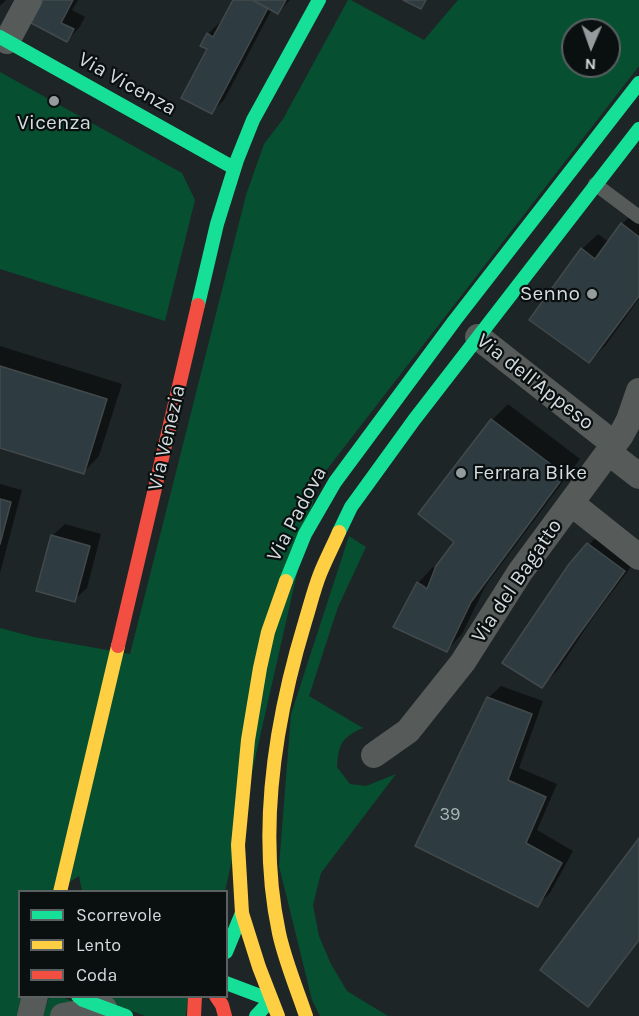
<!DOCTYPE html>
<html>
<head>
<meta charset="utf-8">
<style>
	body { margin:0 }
	#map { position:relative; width:639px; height:1016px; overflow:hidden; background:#1e2526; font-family:Karla,sans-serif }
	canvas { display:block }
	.legend { position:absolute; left:18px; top:890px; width:210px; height:108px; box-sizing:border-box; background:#0a0f10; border:2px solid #5b6162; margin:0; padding:8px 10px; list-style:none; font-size:18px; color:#d4dcde }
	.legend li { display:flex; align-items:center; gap:12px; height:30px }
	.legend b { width:30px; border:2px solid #5b6162 }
	.north { position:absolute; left:561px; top:18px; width:60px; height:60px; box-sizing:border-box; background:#0a0f10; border:2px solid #5b6162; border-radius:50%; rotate:182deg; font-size:16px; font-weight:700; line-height:24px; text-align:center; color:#d4dcde }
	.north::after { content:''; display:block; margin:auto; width:21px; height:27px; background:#949c9e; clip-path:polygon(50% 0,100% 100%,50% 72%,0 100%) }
</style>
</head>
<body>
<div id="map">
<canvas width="639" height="1016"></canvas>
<ul class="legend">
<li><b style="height:8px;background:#16e098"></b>Scorrevole</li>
<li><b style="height:8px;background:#ffcf43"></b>Lento</li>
<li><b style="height:8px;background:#f24e42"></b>Coda</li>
</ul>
<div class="north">N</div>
</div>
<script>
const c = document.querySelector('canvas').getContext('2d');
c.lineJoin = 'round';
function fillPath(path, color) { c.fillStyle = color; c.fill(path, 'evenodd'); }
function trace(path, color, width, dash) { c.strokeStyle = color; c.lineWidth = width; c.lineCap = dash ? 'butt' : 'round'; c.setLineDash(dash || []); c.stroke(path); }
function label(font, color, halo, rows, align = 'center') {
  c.font = font + ' Karla,sans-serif'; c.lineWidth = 4.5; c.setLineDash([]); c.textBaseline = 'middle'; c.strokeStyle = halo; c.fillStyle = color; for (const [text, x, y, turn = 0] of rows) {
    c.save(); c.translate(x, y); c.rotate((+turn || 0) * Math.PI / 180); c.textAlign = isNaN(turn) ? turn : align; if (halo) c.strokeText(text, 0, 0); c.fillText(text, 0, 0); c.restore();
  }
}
fillPath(new Path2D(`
	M348 0H351L424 40 458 0H639V66L318 481 225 891H82L79 876 56 891 20 892V996L30 997 25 1016H0V628L34 637 130 654 246 195 264 144 283 119ZM573 30H609V66H573Z
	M0 72 182 173 195 200 165 321 0 269Z
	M349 536 366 547 338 607 309 696 363 728C341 738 339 743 337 767L350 784 366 786 396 774 321 873 313 905 319 936 331 964 347 991 388 1016H320L312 1000 279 866 291 714Z
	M49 997H62L82 1005 52 1016H43Z
	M95 997H188L186 1016H145Z`), '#064f31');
fillPath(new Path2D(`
	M0 0H6L0 6Z
	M45 0H78L72 10 85 17 79 28 66 41Z
	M234 0H290L278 12 272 9 224 100 212 112 208 34 220 22 222 23Z
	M638 209 639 210V299L605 346 589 362 582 249 598 234 609 242 622 224Z
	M0 346 122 384 99 456 84 472 0 446Z
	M508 404 580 459 486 585 462 634 447 650 418 583 433 567 436 569 456 542 420 514 492 420ZM421 583 434 592 421 587Z
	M0 484 22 490 0 573Z
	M65 524 101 534 87 588 74 600 52 536Z
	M604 528 639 556 592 619 558 670 542 686 571 565Z
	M501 686 543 701 519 768 557 784 537 830 573 851 550 893 538 905 417 846 488 698Z
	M639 840V941L600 993 588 1005Z`), '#0007');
const building = new Path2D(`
	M43 0H73L61 23 74 29 67 42 31 23Z
	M233 0H252L268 8 212 114 181 98 207 49 200 46 207 33 213 37Z
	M252 0H286L278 14Z
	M403 0H426L421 9Z
	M621 223 639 237V296L589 363 529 320 581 248 595 259Z
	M0 366 107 399 84 474 0 448Z
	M491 419 565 475 471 602 447 652 393 627 417 582 427 589 436 566 454 542 418 514Z
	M0 499 11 502 0 544Z
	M51 535 90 546 75 602 36 591Z
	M587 543 625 571 577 637 542 688 502 663 569 564Z
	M487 697 532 714 508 780 546 797 526 843 562 863 538 907 415 846Z
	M639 838V940L588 1007 540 970Z`);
fillPath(building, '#2e3c42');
trace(building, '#43494b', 1.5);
trace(new Path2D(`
	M595 184 639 217`), '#565a59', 14);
trace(new Path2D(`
	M7 41 29 0
	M478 337 614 444
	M608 452 639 476
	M571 503 639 557
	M374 755 408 731 463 662 520 572 621 435 629 420 639 391
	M30 1016 35 996
	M63 1016 104 1008`), '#565a59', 26);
trace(new Path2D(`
	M0 37 234 168
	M198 305 217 224 237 160 253 120 319 0
	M339 532 351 507 414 420 639 129
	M286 581 305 534 335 482 455 320 639 83
	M226 952 242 913
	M226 983 271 1000 256 1016
	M78 996 83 1000 126 1016`), '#16e098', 14);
trace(new Path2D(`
	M60 892 118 646
	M278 1016 259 967 242 913 238 845 248 740 260 668 268 632 286 581
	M306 1016C297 989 285 961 279 933 257 830 275 721 305 622 310 606 314 589 320 574 326 559 333 546 339 532`), '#ffcf43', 14);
trace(new Path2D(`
	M118 646 198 305
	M216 996 222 1005 225 1016
	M194 1016 195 996`), '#f24e42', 14);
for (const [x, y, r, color] of [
	[54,101,6,"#949c9e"],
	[592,294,6,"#949c9e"],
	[461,473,6,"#949c9e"]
]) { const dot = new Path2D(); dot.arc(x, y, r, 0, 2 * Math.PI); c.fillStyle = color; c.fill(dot); trace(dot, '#0a0f10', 2); }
label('18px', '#aab4b7', null, [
	["39",450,815]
]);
label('21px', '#d4dcde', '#0a0f10', [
	["Via Vicenza",127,84,29],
	["Via dell'Appeso",535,382,38],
	["Via Venezia",167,438,-77],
	["Via Padova",297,514,-62],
	["Via del Bagatto",517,581,-56]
]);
label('21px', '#d4dcde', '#0a0f10', [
	["Vicenza",54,123],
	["Senno",580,294,"right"],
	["Ferrara Bike",473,473,"left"]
]);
</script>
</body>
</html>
